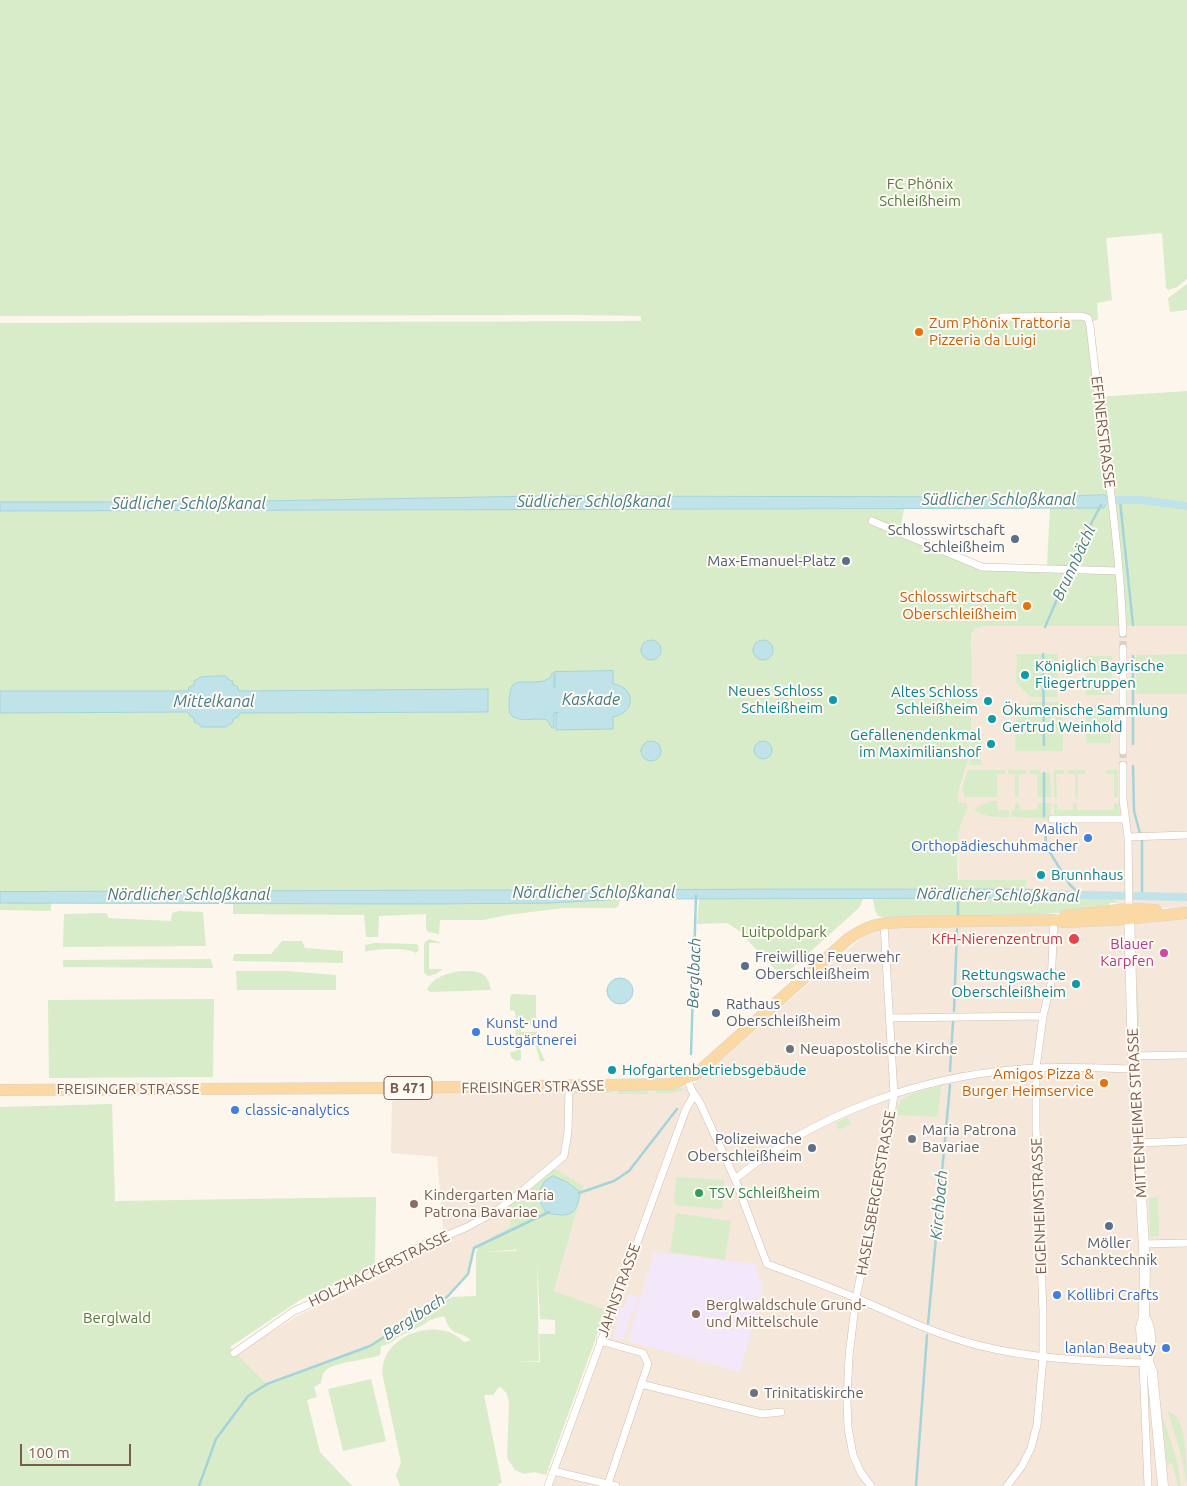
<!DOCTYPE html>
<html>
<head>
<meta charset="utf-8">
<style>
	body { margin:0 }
	#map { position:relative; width:1187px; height:1486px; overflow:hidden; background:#fdf6ec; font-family:Ubuntu,sans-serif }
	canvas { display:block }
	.scale { position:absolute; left:20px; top:1444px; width:111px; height:22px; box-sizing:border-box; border:2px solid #7a5c4d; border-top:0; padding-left:6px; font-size:15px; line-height:18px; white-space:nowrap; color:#7a5c4d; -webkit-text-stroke:4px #fffaf3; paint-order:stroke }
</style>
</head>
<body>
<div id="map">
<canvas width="1187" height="1486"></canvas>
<div class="scale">100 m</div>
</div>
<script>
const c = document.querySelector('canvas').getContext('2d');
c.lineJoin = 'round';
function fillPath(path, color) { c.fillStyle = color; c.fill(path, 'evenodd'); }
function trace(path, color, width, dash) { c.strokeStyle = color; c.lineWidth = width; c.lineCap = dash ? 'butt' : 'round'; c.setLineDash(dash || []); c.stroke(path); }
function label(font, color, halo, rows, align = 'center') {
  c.font = font + ' Ubuntu,sans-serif'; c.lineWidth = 4; c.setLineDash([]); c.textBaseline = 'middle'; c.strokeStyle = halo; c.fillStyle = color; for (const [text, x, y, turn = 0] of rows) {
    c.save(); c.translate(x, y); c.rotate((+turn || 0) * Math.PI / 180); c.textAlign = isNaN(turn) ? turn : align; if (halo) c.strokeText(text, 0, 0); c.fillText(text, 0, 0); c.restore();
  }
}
fillPath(new Path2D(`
	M985 626H1187V909L1152 907 1117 909 1115 895 1043 894 1042 890 1023 889H959L958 836 962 817 968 809 959 803 957 797 967 766 971 634 976 628Z
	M1187 915V1486H551L612 1312 554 1292 584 1186 474 1248 468 1274 447 1297 370 1346 267 1384 236 1353 301 1314 365 1285 444 1242 437 1157 391 1153 392 1101 447 1090 562 1086H691L869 931 889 928Z`), '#f5e8da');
fillPath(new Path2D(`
	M654 1252 755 1264 763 1288 740 1372 628 1341Z
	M629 1294 640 1298 634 1312 632 1311 623 1341 613 1338 618 1325 615 1324 621 1307 624 1308Z`), '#f3e8fa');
fillPath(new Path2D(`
	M0 0H1187V279L1177 287 1168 290 1166 288 1162 233 1106 238 1112 300 1097 303 1098 319 1087 324 1096 397 1187 391V626H985L976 628 971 634C971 675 974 717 968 758 967 771 955 792 959 803H966L968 809C954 830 958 856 958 880H1027L1025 888 0 892V511L904 509 900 531 984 565H1047L1050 507 1104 508 1105 495 1051 497 541 496 206 502H0V323L641 321V316L578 315 0 316Z
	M1187 284V310L1170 312 1168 298Z
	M1017 654H1058L1057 697H1030L1016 682Z
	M1187 654V694H1136V655Z
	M1086 656H1112V695H1086Z
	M1029 702H1063V751H1015L1016 717Z
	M1086 705H1111V743H1086Z
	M974 733H982L981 756 978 757 979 760H981L982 765H970L972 735Z
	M968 770H1005V774H997V797H965L962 789Z
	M1008 770H1026V774H1019V797H1015V774H1008Z
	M1030 770H1040V773H1050L1051 797H1037V774H1030Z
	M1054 770H1064V774H1056L1057 797H1054Z
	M1067 770H1085V774H1078V797H1075V774H1068Z
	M1106 770H1118V797H1114V774H1106Z
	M990 801H997L998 810H1009V817C996 817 985 818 974 809Z
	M1019 803 1020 810H1037V803H1051L1050 816 1048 820 1036 818 1011 817 1012 810H1015V804Z
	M1073 803H1077V810H1114V803L1119 804 1120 816H1054V804H1057V810H1073Z
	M1043 894 1115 895 1116 903H1109L1110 908 1023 916 886 918 878 916 875 910 873 899 1042 898Z
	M620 899 619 905 616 908H563L507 915 483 920H440L439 934 428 932 426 929V914L379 916 378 937H366L364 915 233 914V904Z
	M699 899H863L860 907 782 977 738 930 727 923 697 924Z
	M0 903H51V911L0 910Z
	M179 911 203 912 206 946 63 947 64 914 106 913 109 918 171 921 172 913Z
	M429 939 442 943H429V969H442V970L436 974 428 976 424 973V946L425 942Z
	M282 941H302L305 948 343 951V963L233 961 234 954H271Z
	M375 943 416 944 418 945 419 950 416 953C405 947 377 949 365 952V945Z
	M211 959 213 968 63 967V960Z
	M236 971H286L336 975V990H237Z
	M461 971C478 971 488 971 491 990L430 992 427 990C432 977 448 973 461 971Z
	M1136 990H1138L1140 1052H1137Z
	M512 994 536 995V1025H521V1032H537L539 1048 545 1061H540L533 1036H521V1060L516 1061 511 1057 510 1052 516 1051 515 1011 510 1010V997Z
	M214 999 213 1077 49 1078 48 1000Z
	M941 1086 938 1117 896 1115C897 1111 897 1107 899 1103 904 1093 931 1089 941 1086Z
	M682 1088 686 1090 667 1093H656L657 1090Z
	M619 1090H647L649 1094H616Z
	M575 1091H612V1093L573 1094Z
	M112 1104 115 1201 376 1197 375 1266 300 1300 230 1347 268 1385 370 1346 421 1314 452 1297 476 1296V1252L516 1251V1248L515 1250 477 1252 478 1245 510 1227 511 1200 555 1169 584 1186 554 1291 612 1312 601 1318V1324L546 1475 534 1472 524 1474 515 1470 507 1458 509 1403 507 1394 501 1387 498 1388 493 1395H484L502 1483 498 1484 499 1486H400L396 1475 401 1463 383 1377C376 1336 439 1314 464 1342L471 1340C455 1328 453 1339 444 1316L430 1320 421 1326 398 1337 389 1344 381 1346 380 1355C368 1360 333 1362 325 1371 322 1374 322 1379 321 1383L314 1387 317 1397 307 1400 320 1452 352 1486H0V1107ZM537 1263 540 1319 555 1320V1334H539L540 1362H519L539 1361Z
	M848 1117 851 1124 839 1130 836 1123Z
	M676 1177 724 1180 722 1209 674 1205Z
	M1158 1197 1159 1236 1150 1237 1149 1198Z
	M676 1213 731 1221 725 1260 670 1252Z
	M371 1379 386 1441 343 1451 328 1389Z
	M1168 1412C1187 1412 1187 1468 1187 1486L1182 1458Z
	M1162 1414 1177 1461 1181 1486H1178L1172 1463 1167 1464Z`), '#d8ecc9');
const water = new Path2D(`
	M1105 495 1108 501 1104 508 0 511V502H206L541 496 1051 497Z
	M641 650a10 10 0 1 1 20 0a10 10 0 1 1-20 0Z
	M753 650a10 10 0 1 1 20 0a10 10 0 1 1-20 0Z
	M613 671V684C636 687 636 713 613 717V729L556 730V713L559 712 554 713V728H552L547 720C537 717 525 722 516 718 510 716 509 712 509 706 509 673 519 685 544 681L551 677 552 673H554V688H555V672Z
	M226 676 229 680 233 681V685L237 686 239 691 488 689V712L240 713 238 717 233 719V722L226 727H201L199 724 194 722V718L190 716 188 712 0 713V691H188L189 687 194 685V681L201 677Z
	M754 750a9 9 0 1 1 18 0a9 9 0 1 1-18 0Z
	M641 751a10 10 0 1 1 20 0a10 10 0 1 1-20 0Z
	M818 889H1023L1042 890 1043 898 625 899 551 903 426 904 0 903V892Z
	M607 991a13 13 0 1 1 26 0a13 13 0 1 1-26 0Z
	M553 1176 567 1182 580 1192C577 1217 569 1217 546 1213L537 1195 545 1181Z`);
fillPath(water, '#bfe3e8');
trace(water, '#a5d3da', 1);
trace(new Path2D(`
	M1120 501 1133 625
	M1045 627 1084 537 1101 505
	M1043 654 1044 745
	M1133 656V744
	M1133 766 1134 811 1142 841V895
	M1044 773V816
	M1045 824 1046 846 1070 885 1080 894
	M958 915V897
	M954 1011 957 929
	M691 1054 696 896
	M950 1071 953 1022
	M579 1193 614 1181 629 1171 677 1109
	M928 1324 950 1085
	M199 1486 216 1439 248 1396 267 1384 370 1346 447 1297 468 1274 474 1248 549 1212
	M916 1486 927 1335`), '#a5d3da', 2.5);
trace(new Path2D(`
	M1107 500H1141L1187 506
	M1034 894 1187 897`), '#bfe3e8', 8);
trace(new Path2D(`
	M1123 648V633
	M1123 751V765`), '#dcd0c4', 7, [7, 3.5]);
const minor = new Path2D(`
	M1001 317 1081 316 1088 318 1090 326C1101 428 1119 530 1123 633
	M872 521 982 567 1119 571
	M1123 648V751
	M1123 765V800L1128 837 1129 909
	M1052 819H1126
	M1128 837 1187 835
	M890 1018 1043 1016
	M1133 1056 1187 1055
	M688 1079 691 1089 700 1103 735 1179 767 1264C797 1275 827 1286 856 1298 896 1315 934 1334 977 1345 1032 1359 1087 1361 1143 1363L1148 1361
	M1139 1143 1187 1141
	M735 1179C815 1114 918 1077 1021 1069 1059 1066 1097 1068 1135 1069
	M1143 1244 1187 1243
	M600 1341 643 1353 648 1364 608 1484
	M234 1353 294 1311 362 1281 423 1245 465 1228 493 1213 514 1198 564 1156 568 1132 569 1087
	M1143 1363 1148 1486
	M641 1384 762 1414 781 1412
	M553 1471 616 1486
	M548 1486 686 1109 694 1095
	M871 1486 861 1473 853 1455 848 1428 847 1401 849 1356 856 1298 884 1162 894 1095 884 924
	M1007 1486 1022 1466 1031 1448 1037 1425 1043 1358V1312L1036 1128V1068L1043 1016 1051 984 1054 920`);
const secondary = new Path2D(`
	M1129 910 1133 1056 1145 1265 1144 1316 1141 1328 1143 1350 1152 1372 1163 1486
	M1144 1316C1152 1330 1151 1345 1148 1361`);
const primary = new Path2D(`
	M1065 916 1129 909 1156 910
	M0 1090 388 1088 671 1084 696 1074 848 939C869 924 880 923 906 922L1054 920 1063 922 1113 920 1187 913`);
trace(minor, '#d1beb0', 8);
trace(secondary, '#d6c0b0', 11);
trace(primary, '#dad1cd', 12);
trace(minor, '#fff', 7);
trace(secondary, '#fff', 10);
trace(primary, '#fbd9a5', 11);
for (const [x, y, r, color] of [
	[919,332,5,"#e8710a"],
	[1015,539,5,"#5c6f8a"],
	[846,561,5,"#5c6f8a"],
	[1027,606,5,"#e8710a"],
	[1025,675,5,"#0f9aa8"],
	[833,700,5,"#0f9aa8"],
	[988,701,5,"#0f9aa8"],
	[992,719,5,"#0f9aa8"],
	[991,744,5,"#0f9aa8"],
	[1088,838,5,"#3f7fe0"],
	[1041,875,5,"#0f9aa8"],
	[1074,939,6,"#e0444e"],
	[1164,953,5,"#d1479c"],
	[745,966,5,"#5c6f8a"],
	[1076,984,5,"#0f9aa8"],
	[716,1013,5,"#5c6f8a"],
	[476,1032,5,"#3f7fe0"],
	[790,1049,5,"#6b7280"],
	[612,1070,5,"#0f9aa8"],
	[1104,1083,5,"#e8710a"],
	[235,1110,5,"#3f7fe0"],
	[912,1139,5,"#6b7280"],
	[812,1148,5,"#5c6f8a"],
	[699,1193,5,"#2e9e5b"],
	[414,1204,5,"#8d6e63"],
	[1109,1226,5,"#5c6f8a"],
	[1057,1295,5,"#3f7fe0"],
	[696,1314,5,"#8d6e63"],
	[1166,1348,5,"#3f7fe0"],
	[754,1393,5,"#6b7280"]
]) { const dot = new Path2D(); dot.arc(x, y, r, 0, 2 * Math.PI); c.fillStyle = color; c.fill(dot); trace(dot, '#fffaf3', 2); }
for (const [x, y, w] of [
	[408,1088,48]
]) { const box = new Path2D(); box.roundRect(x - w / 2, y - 11.5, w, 23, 4); c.fillStyle = '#fffaf3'; c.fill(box); trace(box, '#7a5c4d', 1); }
label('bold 14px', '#7a5c4d', null, [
	["B 471",408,1088]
]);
label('15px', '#537a41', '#fffaf3', [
	["FC Phönix",920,184],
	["Schleißheim",920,201],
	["Luitpoldpark",784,932],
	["Berglwald",117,1318]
]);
label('15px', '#c56008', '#fffaf3', [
	["Zum Phönix Trattoria",929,323,"left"],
	["Pizzeria da Luigi",929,340,"left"],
	["Schlosswirtschaft",1017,597],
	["Oberschleißheim",1017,614],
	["Amigos Pizza &",1094,1074],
	["Burger Heimservice",1094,1091]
], 'right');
label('15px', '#7a5c4d', '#fffaf3', [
	["EFFNERSTRASSE",1103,432,83],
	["FREISINGER STRASSE",533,1087,-1],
	["FREISINGER STRASSE",128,1089],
	["MITTENHEIMER STRASSE",1137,1113,-93],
	["HASELSBERGERSTRASSE",876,1193,-80],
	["EIGENHEIMSTRASSE",1039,1206,-92],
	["HOLZHACKERSTRASSE",379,1269,-26],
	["JAHNSTRASSE",619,1290,-70]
]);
label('15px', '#4e5e75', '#fffaf3', [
	["Schlosswirtschaft",1005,530],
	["Schleißheim",1005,547],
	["Max-Emanuel-Platz",836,561],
	["Freiwillige Feuerwehr",755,957,"left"],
	["Oberschleißheim",755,974,"left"],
	["Rathaus",726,1004,"left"],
	["Oberschleißheim",726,1021,"left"],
	["Polizeiwache",802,1139],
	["Oberschleißheim",802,1156],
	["Möller",1109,1243,"center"],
	["Schanktechnik",1109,1260,"center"]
], 'right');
label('15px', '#0d838f', '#fffaf3', [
	["Königlich Bayrische",1035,666],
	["Fliegertruppen",1035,683],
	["Neues Schloss",823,691,"right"],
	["Schleißheim",823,708,"right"],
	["Altes Schloss",978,692,"right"],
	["Schleißheim",978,709,"right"],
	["Ökumenische Sammlung",1002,710],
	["Gertrud Weinhold",1002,727],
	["Gefallenendenkmal",981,735,"right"],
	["im Maximilianshof",981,752,"right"],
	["Brunnhaus",1051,875],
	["Rettungswache",1066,975,"right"],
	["Oberschleißheim",1066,992,"right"],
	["Hofgartenbetriebsgebäude",622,1070]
], 'left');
label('15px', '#366cbe', '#fffaf3', [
	["Malich",1078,829,"right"],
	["Orthopädieschuhmacher",1078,846,"right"],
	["Kunst- und",486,1023],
	["Lustgärtnerei",486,1040],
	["classic-analytics",245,1110],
	["Kollibri Crafts",1067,1295],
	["lanlan Beauty",1156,1348,"right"]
], 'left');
label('15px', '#be3a42', '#fffaf3', [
	["KfH-Nierenzentrum",1063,939]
], 'right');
label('15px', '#b23c85', '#fffaf3', [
	["Blauer",1154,944],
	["Karpfen",1154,961]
], 'right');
label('15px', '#5b616d', '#fffaf3', [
	["Neuapostolische Kirche",800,1049],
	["Maria Patrona",922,1130],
	["Bavariae",922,1147],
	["Trinitatiskirche",764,1393]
], 'left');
label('15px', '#27864d', '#fffaf3', [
	["TSV Schleißheim",709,1193]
], 'left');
label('15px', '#785e54', '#fffaf3', [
	["Kindergarten Maria",424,1195],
	["Patrona Bavariae",424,1212],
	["Berglwaldschule Grund-",706,1305],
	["und Mittelschule",706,1322]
], 'left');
label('italic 16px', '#437c86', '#fffaf3', [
	["Südlicher Schloßkanal",999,500],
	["Südlicher Schloßkanal",594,502],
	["Südlicher Schloßkanal",189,504],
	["Brunnbächl",1074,563,-65],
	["Kaskade",591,700],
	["Mittelkanal",214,702],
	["Nördlicher Schloßkanal",594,893],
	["Nördlicher Schloßkanal",189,895],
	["Nördlicher Schloßkanal",998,895,1],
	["Berglbach",694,973,-88],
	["Kirchbach",939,1205,-85],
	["Berglbach",414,1317,-33]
]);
</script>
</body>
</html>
